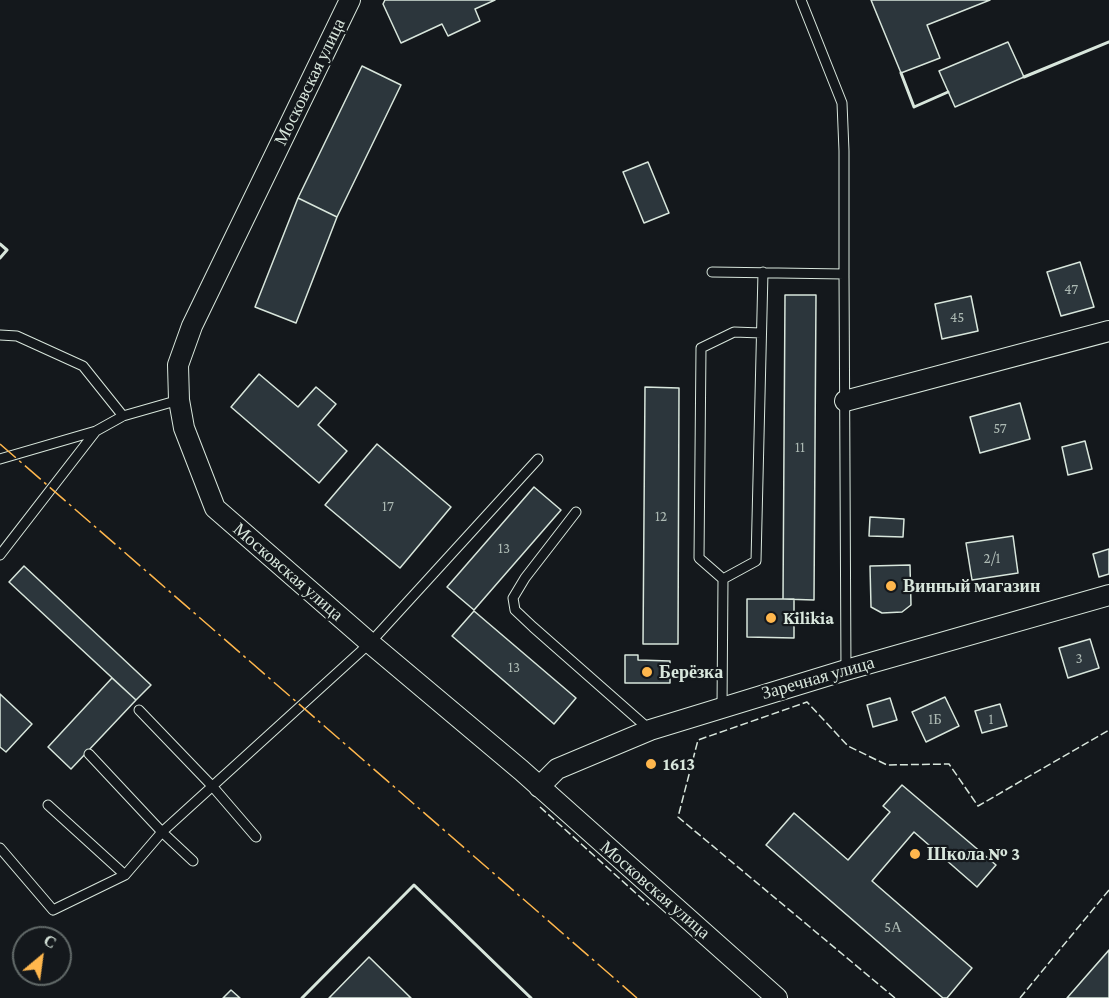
<!DOCTYPE html>
<html>
<head>
<meta charset="utf-8">
<style>
	body { margin:0 }
	#map { position:relative; width:1109px; height:998px; overflow:hidden; background:#14181c; font-family:"Crimson Pro",serif }
	canvas { display:block }
	.north { position:absolute; left:12px; top:926px; width:60px; height:60px; box-sizing:border-box; background:#14181c; border:2px solid #626a69; border-radius:50%; rotate:29deg; font-size:16px; font-weight:700; line-height:24px; text-align:center; color:#d8e6dc }
	.north::after { content:''; display:block; margin:auto; width:21px; height:27px; background:#ffb74d; clip-path:polygon(50% 0,100% 100%,50% 72%,0 100%) }
</style>
</head>
<body>
<div id="map">
<canvas width="1109" height="998"></canvas>
<div class="north">С</div>
</div>
<script>
const c = document.querySelector('canvas').getContext('2d');
c.lineJoin = 'round';
function fillPath(path, color) { c.fillStyle = color; c.fill(path, 'evenodd'); }
function trace(path, color, width, dash) { c.strokeStyle = color; c.lineWidth = width; c.lineCap = dash ? 'butt' : 'round'; c.setLineDash(dash || []); c.stroke(path); }
function label(font, color, halo, rows, align = 'center') {
  c.font = font + ' "Crimson Pro",serif'; c.lineWidth = 4.5; c.setLineDash([]); c.textBaseline = 'middle'; c.strokeStyle = halo; c.fillStyle = color; for (const [text, x, y, turn = 0] of rows) {
    c.save(); c.translate(x, y); c.rotate((+turn || 0) * Math.PI / 180); c.textAlign = isNaN(turn) ? turn : align; if (halo) c.strokeText(text, 0, 0); c.fillText(text, 0, 0); c.restore();
  }
}
const building = new Path2D(`
	M385 0H495L475 9 480 21 448 36 442 24 401 43 383 4Z
	M871 0H990L927 25 940 58 901 73Z
	M1008 42 1024 77 955 107 939 71Z
	M362 66 401 85 337 217 298 198Z
	M648 162 669 213 644 223 623 172Z
	M298 198 337 217 296 323 255 307Z
	M1080 262 1094 307 1061 316 1047 272Z
	M785 295H816L814 600 783 599Z
	M971 296 978 331 942 339 935 304Z
	M259 374 298 407 316 387 336 404 318 425 347 451 319 483 231 407Z
	M645 387 679 388 678 644H643Z
	M1020 403 1030 439 980 453 970 417Z
	M1085 441 1092 469 1068 475 1062 447Z
	M377 444 451 507 400 568 325 505Z
	M534 487 561 510 474 610 447 587Z
	M870 517 904 519 903 537 869 536Z
	M1013 536 1018 573 972 580 966 543Z
	M1109 549V574L1099 577 1093 554Z
	M910 565 911 605 902 612 882 613 871 607 870 566Z
	M24 566 151 685 136 700 9 582Z
	M747 599H794V638L747 637Z
	M474 611 576 698 554 724 452 636Z
	M1090 639 1099 668 1068 678 1059 648Z
	M625 655H638V660L670 661V683H625Z
	M112 678 136 700 71 769 48 747Z
	M0 694 32 724 6 752 0 747Z
	M945 697 959 726 926 742 912 712Z
	M890 698 897 720 873 727 867 705Z
	M1000 704 1007 726 982 733 975 711Z
	M902 785 996 865 977 887 914 832 872 881 972 968 947 998H943L766 845 794 813 848 860 890 812 883 806Z
	M1109 950V998H1067Z
	M369 957 411 998H329Z
	M231 990 240 998H223Z`);
fillPath(building, '#2c363c');
trace(building, '#d8e6dc', 1.5);
const service = new Path2D(`
	M801 0 842 103 844 151V274
	M712 272 844 274 846 670
	M0 335 17 336 83 366 123 416
	M0 459 96 431 123 416 179 400
	M576 512 525 578 513 598 515 610 533 627 650 730
	M0 555 96 431
	M723 579 699 558 701 348 734 332 761 333
	M722 707 723 579 756 561 763 272
	M139 710 213 787 256 837
	M89 754 162 832 193 861
	M48 805 125 875
	M0 848 53 910 125 875 162 832 370 643 538 459`);
const minor = new Path2D(`
	M350 0 192 326 178 365 179 400 184 428 215 508 370 643 521 770 777 998
	M845 401 1109 331
	M539 787 557 769 650 730 846 670 1109 595`);
trace(service, '#d8e6dc', 11);
trace(minor, '#d8e6dc', 22);
trace(service, '#14181c', 9);
trace(minor, '#14181c', 20);
trace(new Path2D(`
	M540 807 649 905
	M895 998 678 817 698 740 807 702 848 746 887 765 949 764 978 806 1109 730
	M1020 998 1109 890`), '#d8e6dc', 1.5, [8, 3]);
trace(new Path2D(`
	M901 73 914 107 948 92
	M1024 77 1109 42
	M0 244 7 250 0 258
	M302 998 414 885 531 998`), '#d8e6dc', 3);
trace(new Path2D(`
	M0 444 637 998`), '#ffb74d', 1.5, [21, 4.5, 3, 4.5]);
for (const [x, y, r, color] of [
	[891,586,6,"#ffb74d"],
	[771,618,6,"#ffb74d"],
	[647,672,6,"#ffb74d"],
	[651,764,6,"#ffb74d"],
	[915,854,6,"#ffb74d"]
]) { const dot = new Path2D(); dot.arc(x, y, r, 0, 2 * Math.PI); c.fillStyle = color; c.fill(dot); trace(dot, '#14181c', 2); }
label('15px', '#adbab4', null, [
	["47",1071,289],
	["45",957,317],
	["57",1000,428],
	["11",800,447],
	["17",388,506],
	["12",661,516],
	["13",504,548],
	["2/1",992,558],
	["3",1079,658],
	["13",514,667],
	["1Б",935,719],
	["1",991,719],
	["5А",893,927]
]);
label('18px', '#d8e6dc', '#14181c', [
	["Московская улица",310,82,-64],
	["Московская улица",288,572,41],
	["Заречная улица",818,678,-16],
	["Московская улица",655,890,41]
]);
label('bold 18px', '#d8e6dc', '#14181c', [
	["Винный магазин",903,586],
	["Kilikia",783,618],
	["Берёзка",659,672],
	["1613",663,764],
	["Школа № 3",927,854]
], 'left');
</script>
</body>
</html>
